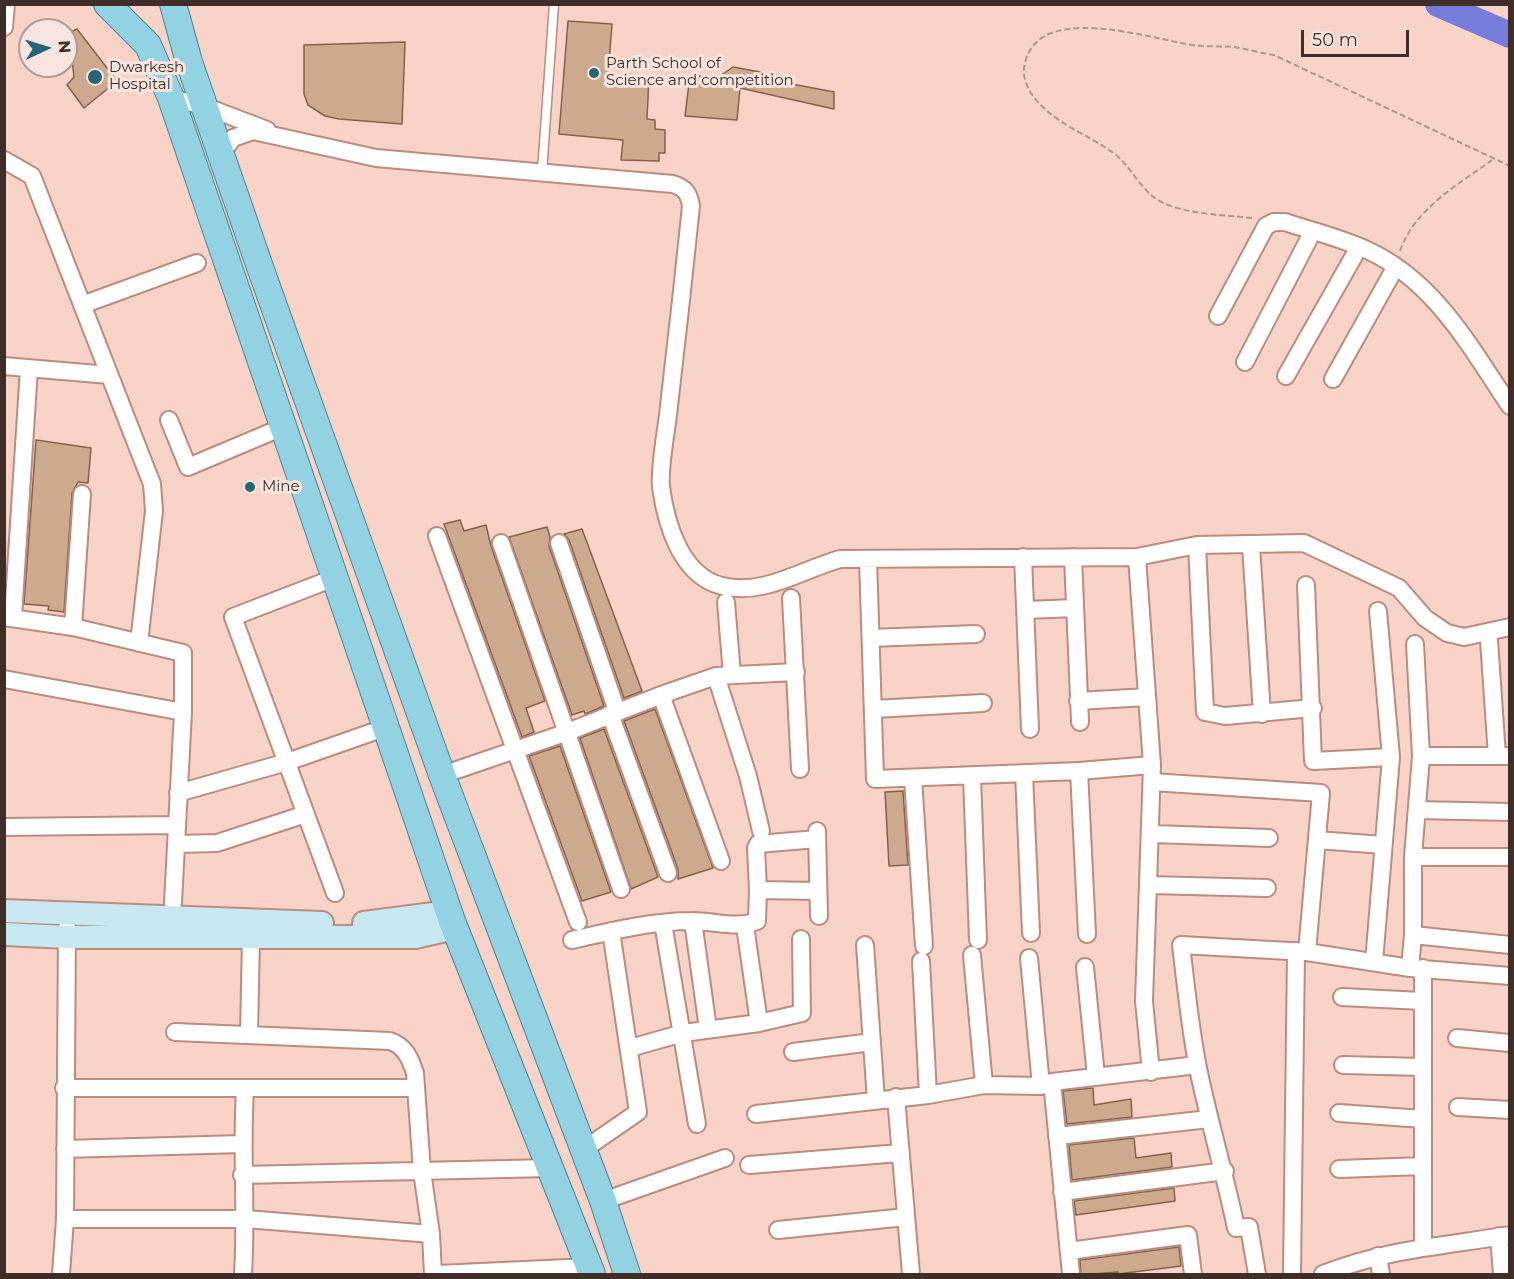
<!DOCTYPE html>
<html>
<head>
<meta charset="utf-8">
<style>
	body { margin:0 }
	#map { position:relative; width:1514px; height:1279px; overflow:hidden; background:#f9d3c7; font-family:Montserrat,sans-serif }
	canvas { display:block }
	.frame { position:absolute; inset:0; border:6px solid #3f2d28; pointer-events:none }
	.north { position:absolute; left:18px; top:18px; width:60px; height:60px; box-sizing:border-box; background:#f8e5df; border:2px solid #ae9b96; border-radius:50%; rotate:86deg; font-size:16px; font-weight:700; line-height:24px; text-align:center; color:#3f2d28 }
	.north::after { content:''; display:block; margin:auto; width:21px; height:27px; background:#267; clip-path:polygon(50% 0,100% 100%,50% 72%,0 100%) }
	.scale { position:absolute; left:1301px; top:30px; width:108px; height:27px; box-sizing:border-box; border:3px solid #3f2d28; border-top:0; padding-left:8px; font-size:18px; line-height:21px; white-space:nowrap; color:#3f2d28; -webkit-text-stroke:4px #f8e5df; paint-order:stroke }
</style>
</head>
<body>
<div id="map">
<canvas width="1514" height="1279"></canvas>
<div class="frame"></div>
<div class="north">N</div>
<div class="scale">50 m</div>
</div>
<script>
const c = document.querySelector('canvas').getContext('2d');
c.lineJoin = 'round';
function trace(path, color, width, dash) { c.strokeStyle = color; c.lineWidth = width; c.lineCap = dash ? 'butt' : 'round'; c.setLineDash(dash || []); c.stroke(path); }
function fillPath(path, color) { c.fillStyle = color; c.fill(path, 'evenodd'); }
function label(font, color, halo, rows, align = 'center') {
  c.font = font + ' Montserrat,sans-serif'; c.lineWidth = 6; c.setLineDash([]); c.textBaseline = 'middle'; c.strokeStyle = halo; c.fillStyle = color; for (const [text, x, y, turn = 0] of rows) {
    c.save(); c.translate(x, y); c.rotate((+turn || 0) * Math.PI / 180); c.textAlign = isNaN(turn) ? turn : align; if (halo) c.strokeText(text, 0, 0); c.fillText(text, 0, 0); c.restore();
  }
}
trace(new Path2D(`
	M1438 4 1510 35`), '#757ddb', 26);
const building = new Path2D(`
	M568 21 612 24 608 76 649 77 647 119 655 120V129L665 130V153H659V161L621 160 623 140 559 134Z
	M77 29 117 81 84 108 67 85 74 77 69 33Z
	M405 42 402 124 339 119 325 116 308 105 304 94V45Z
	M733 67 793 78 792 84 834 92V109L740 88 737 120 685 116 690 75 717 78Z
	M36 440 91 448 88 483 78 482 72 493 64 612 48 610 49 606 24 604Z
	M460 520 464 531 486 525 491 546 545 701 526 708 534 732 522 737 444 524Z
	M547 527 550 537 549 546 604 706 585 714 584 711 572 715 509 537Z
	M582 529 642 691 624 698 569 540 564 534Z
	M655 709 713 868 678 879V869L624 721Z
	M604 729 658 877 631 889 580 738Z
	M560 746 611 892 582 901 529 756Z
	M903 791 908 865 889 866 885 792Z
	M1093 1088 1094 1105 1131 1099 1132 1117 1067 1124 1063 1091Z
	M1134 1138 1136 1158 1171 1153 1172 1167 1072 1180 1069 1145Z
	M1174 1188 1175 1201 1076 1215 1074 1201Z
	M1179 1247 1181 1266 1118 1274V1272L1081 1275 1080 1260Z`);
fillPath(building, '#cda98e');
trace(building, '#84634a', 1.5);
const lane = new Path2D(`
	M542 172 554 4`);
const street = new Path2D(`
	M4 27 6 4
	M171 98 204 106 267 130
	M221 154 233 138 253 131 376 158 673 184C685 188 689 193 691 206 684 273 677 339 669 406 667 430 659 464 661 487 666 524 681 576 722 586 764 596 801 570 840 559L1137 557 1197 545 1304 543 1399 588 1425 618 1447 633 1464 637 1510 627
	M4 160 32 176 152 484 154 511 139 643
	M82 305 197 263
	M1218 316 1266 226 1274 222H1285C1312 231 1341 238 1367 250 1435 281 1470 347 1510 406
	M1245 362 1313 231
	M4 366 109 375
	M1286 376 1359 247
	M1333 379 1395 268
	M169 420 188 467 283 427
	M437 536 578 922
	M501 543 621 889
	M559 543 617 711
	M1197 545 1205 712 1225 716 1313 708
	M1251 546 1262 714
	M1023 557 1030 729
	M1073 557 1080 722
	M1137 557 1152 765 1144 1001 1151 1072
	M868 559 875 779 1079 771 1152 765
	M334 578 233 617 335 893
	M1306 585 1313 761 1391 757
	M791 598 800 769
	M726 602 732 675
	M1026 610 1075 608
	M4 617 73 627 183 653V712L173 903
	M13 617 29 368
	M73 627 82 494
	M871 638 976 634
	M1489 640 1497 756
	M716 676 748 776 761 831
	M4 679 183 712
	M661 695 721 861
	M1078 701 1147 697
	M874 709 983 703
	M610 714 668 873
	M1421 756H1510
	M1079 771 1087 934
	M1024 773 1031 933
	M442 775 565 733 661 695 716 676 796 672
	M972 777 978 940
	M913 778 924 946
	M1152 782 1321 793 1307 952
	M178 793 287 762 387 727
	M1417 810 1510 812
	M4 827 177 825
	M817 831 819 916
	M1152 834 1269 838
	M1317 840 1383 845
	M176 844 217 843 306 814
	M1413 857H1510
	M1150 885 1267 888
	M758 890 756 848 758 844 817 839
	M693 921 708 1029
	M663 923 697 1124
	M745 926 759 1023
	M1413 935 1510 945
	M572 940C611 931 652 921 692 921 715 921 736 929 757 921L758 890 818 891
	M865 945 876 1100
	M972 955 984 1085
	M1029 958 1041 1086
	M921 961 928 1095
	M1374 962 1391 757 1378 611
	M1085 967 1096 1076
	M1410 968 1413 935V857L1421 756 1415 644
	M1342 997 1422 1001
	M175 1032 390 1041C405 1046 410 1058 415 1073L422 1171 431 1234
	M249 1034 251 938
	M1457 1038 1510 1043
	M630 1048 683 1033 759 1023 802 1013 801 939
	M793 1052 872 1042
	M1343 1065 1423 1067
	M1052 1082 1071 1274
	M64 1088H416
	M896 1097 911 1274
	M1458 1107 1510 1110
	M1339 1113 1423 1119
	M756 1114 928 1095 984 1085 1041 1086 1052 1082 1197 1065
	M1057 1136 1209 1119
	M65 1149 242 1144
	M583 1150 638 1112 611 931
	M749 1165 900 1153
	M1339 1169 1423 1166
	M242 1175 550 1168
	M1062 1192 1225 1171
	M603 1201 725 1158
	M65 1219H246L431 1234 433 1274
	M778 1230 906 1217
	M1499 1236 1502 1274
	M1423 1246V968
	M1069 1251 1188 1235 1193 1274
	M1378 1256 1381 1274
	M61 1274 65 1219 67 928
	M243 1274C247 1212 241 1153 245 1090
	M437 1274 589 1267
	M1257 1274 1249 1227 1236 1228C1225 1174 1209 1122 1198 1068 1190 1028 1186 986 1181 945L1307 952 1410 968 1510 976
	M1292 1274 1296 951
	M1323 1274C1386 1249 1444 1246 1510 1235`);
const secondary = new Path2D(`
	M4 911 322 923
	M364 923 449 912
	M4 934 67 937H415L455 928`);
const primary = new Path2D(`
	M107 4 148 45 171 98 452 921 592 1274
	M173 4 189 62 261 270 442 775 603 1201 627 1274`);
trace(lane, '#b98d80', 11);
trace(street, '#b98d80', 20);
trace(secondary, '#b98d80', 26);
trace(primary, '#468595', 28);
trace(new Path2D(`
	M1252 218C1225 215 1176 214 1155 198 1137 185 1130 164 1112 152 1091 137 1065 127 1046 110 1033 99 1020 81 1025 63 1039 1 1150 39 1193 45 1206 47 1220 46 1234 47 1247 49 1261 53 1274 55L1510 166
	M1400 251C1415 208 1458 185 1492 160`), '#b4958c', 2, [6, 3]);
trace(lane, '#fff', 8);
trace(street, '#fff', 16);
trace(secondary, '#c8e8f1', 22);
trace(primary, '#92d2e2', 26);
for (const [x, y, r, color] of [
	[594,73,6,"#267"],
	[95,77,8,"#267"],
	[250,487,6,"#267"]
]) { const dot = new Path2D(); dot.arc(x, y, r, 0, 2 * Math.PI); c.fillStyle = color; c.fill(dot); trace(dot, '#f8e5df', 2); }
label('15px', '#3f2d28', '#f8e5df', [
	["Parth School of",606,64],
	["Science and competition",606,81],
	["Dwarkesh",109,68],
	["Hospital",109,85],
	["Mine",262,487]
], 'left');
</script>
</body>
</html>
